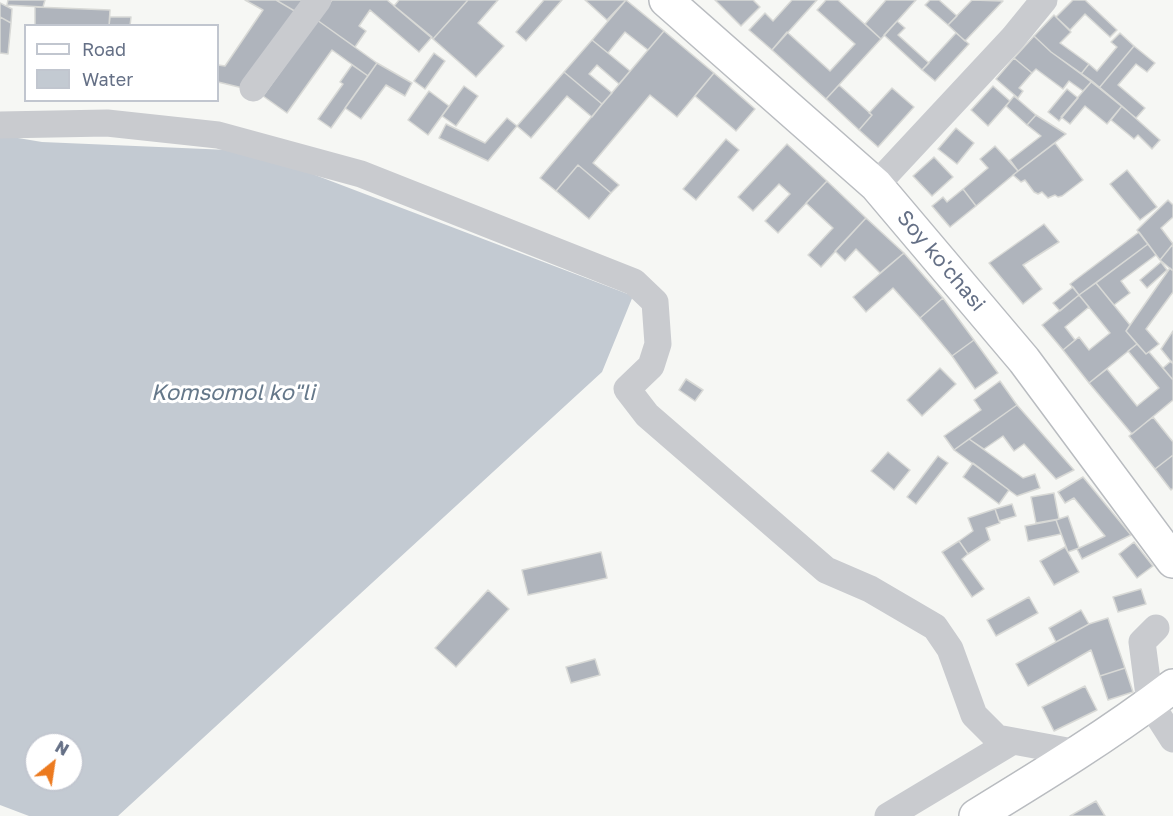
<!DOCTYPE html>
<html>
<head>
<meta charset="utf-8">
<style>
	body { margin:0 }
	#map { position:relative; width:1173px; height:816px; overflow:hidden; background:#f6f7f4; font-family:"Golos Text",sans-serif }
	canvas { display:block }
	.legend { position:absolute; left:24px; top:24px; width:195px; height:78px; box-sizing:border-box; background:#fff; border:2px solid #c1c6cf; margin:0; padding:8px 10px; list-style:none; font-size:18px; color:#657086 }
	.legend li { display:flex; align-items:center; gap:12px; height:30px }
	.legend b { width:30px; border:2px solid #c1c6cf }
	.north { position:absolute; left:24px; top:732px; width:60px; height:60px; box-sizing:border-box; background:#fff; border:2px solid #c1c6cf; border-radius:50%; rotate:30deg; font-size:16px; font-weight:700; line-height:24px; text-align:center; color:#657086 }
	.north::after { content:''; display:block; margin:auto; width:21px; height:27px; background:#ec7a1f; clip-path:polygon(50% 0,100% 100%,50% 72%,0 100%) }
</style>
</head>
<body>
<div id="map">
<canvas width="1173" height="816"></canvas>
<ul class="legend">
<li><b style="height:8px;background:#fff"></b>Road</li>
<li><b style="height:16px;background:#c3cad2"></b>Water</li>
</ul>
<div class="north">N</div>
</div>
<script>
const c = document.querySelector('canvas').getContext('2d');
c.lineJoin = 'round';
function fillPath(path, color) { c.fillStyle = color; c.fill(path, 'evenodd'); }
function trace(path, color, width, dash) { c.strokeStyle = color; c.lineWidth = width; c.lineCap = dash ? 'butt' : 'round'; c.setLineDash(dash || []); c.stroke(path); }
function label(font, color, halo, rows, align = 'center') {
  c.font = font + ' "Golos Text",sans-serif'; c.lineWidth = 6; c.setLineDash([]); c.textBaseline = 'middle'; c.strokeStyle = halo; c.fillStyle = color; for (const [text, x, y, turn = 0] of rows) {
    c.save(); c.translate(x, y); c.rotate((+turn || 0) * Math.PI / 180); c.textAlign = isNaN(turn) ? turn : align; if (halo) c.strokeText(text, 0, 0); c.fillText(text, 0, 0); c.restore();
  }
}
fillPath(new Path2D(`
	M0 135 42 142 252 151 633 296 602 372 118 816H29L0 805ZM36 744H72V780H36Z`), '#c3cad2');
const building = new Path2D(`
	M8 0H45L43 7 7 5Z
	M245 0H276L298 13 247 89 218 82V65L225 66 263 10Z
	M276 0H307L298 13Z
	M332 0H387L432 37 419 52 370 10 359 26 366 31 355 47 317 20Z
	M399 0H468L433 39 394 6Z
	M468 0H498L478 23 504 46 476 77 433 39Z
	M544 0H562L526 41 516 32Z
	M585 0H626L607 20Z
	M626 0 664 31 648 50 625 32 608 53 592 40Z
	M715 0H753L760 7 741 26Z
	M792 0H817L772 50 749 30 765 13 773 21Z
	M826 0H838L881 39 826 99 772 50 787 32 830 71 855 44 817 10Z
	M886 0H916L881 39 865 24Z
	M930 0H939L957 16 948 25 925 5Z
	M972 0 1003 1 965 41 948 25Z
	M1073 0H1085L1117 30 1110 37 1085 14 1070 30 1056 17Z
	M0 3 12 9 11 23 0 17Z
	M35 7 110 10 109 26H35Z
	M1054 15 1071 32 1060 43 1089 64 1081 74 1051 52 1034 36Z
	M0 17 11 23 8 54 0 53Z
	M110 17H131L130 26H109Z
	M317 20 377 63 368 76 332 50 287 113 263 96Z
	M897 21 905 28 898 35 929 63 922 70 884 35Z
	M664 31 714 73 677 117 650 95 593 163 619 185 611 193 578 165 556 191 540 178Z
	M956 33 969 44 935 81 922 70Z
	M1120 33 1134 46 1099 88 1081 74 1089 64 1097 71 1117 47 1111 42Z
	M1034 36 1051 52 1092 81 1083 91 1069 81 1063 89 1036 69 1032 73 1014 58Z
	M592 40 630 71 619 84 597 65 589 74 612 93 602 104 564 72Z
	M1134 46 1155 63 1147 72 1136 64 1118 85 1145 108 1136 118 1099 88Z
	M434 53 445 61 425 89 414 81Z
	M1014 58 1032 73 1019 88 1023 91 1018 98 996 79Z
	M377 63 412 83 405 96 386 85 361 119 345 108Z
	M352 65 368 76 331 128 318 119 343 84 340 82Z
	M564 72 602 104 592 117 567 96 531 138 517 126Z
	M714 73 755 109 736 131 695 96Z
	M1092 81 1122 106 1107 124 1085 106 1070 124 1061 117Z
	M839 85 872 115 859 130 826 99Z
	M464 86 478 96 456 126 442 116Z
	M993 86 1010 101 988 126 971 110Z
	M892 88 914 107 878 147 859 130 872 115 869 113Z
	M1067 89 1078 98 1059 121 1048 112Z
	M429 91 449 106 428 135 408 120Z
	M1014 96 1036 115 1027 125 1006 106Z
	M1122 106 1160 140 1152 149 1138 135 1134 139 1111 120Z
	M1036 115 1066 134 1018 171 1010 160 1041 136 1027 125Z
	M507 118 517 126 488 161 439 138 446 124 485 143Z
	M956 128 974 143 957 164 938 149Z
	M726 139 739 150 696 200 683 189Z
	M1055 143 1083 180 1062 196 1058 197 1055 195 1048 198 1042 192 1038 194 1034 192 1025 180 1021 182 1013 175Z
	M787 144 827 181 778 233 765 221 790 194 779 184 753 211 738 197Z
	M995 146 1018 171 976 206 963 189 988 168 980 159Z
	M934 157 953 177 932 196 913 176Z
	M578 165 611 193 589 219 556 191Z
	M1127 170 1157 207 1140 220 1110 184Z
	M827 181 866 218 821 267 808 255 833 228 806 203Z
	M963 189 976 206 950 227 932 206 943 197 947 202Z
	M1168 200 1173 205V217L1161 228 1173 244 1160 260 1137 230Z
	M866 218 904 253 880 273 856 249 845 261 835 251Z
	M1044 224 1059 242 1023 265 1042 289 1023 304 989 263Z
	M1139 232 1148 244 1079 295 1070 284Z
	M1148 244 1156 255 1121 281 1130 293 1114 305 1096 283Z
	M1173 244V271L1160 260Z
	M904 253 943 298 920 318 893 288 866 312 853 297Z
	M1161 262 1167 270 1147 288 1140 280Z
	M1170 268 1173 271V292L1146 329 1159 344 1146 354 1126 331Z
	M1096 283 1130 325 1126 331 1137 344 1089 383 1063 350 1079 337 1089 350 1110 333 1079 295Z
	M1073 287 1079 295 1060 311 1053 303Z
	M1079 295 1089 307 1065 327 1075 340 1063 350 1042 325Z
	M943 298 974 340 952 356 920 318Z
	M1173 331V364L1161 349Z
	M974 340 998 373 975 389 952 356Z
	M1137 344 1146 354 1149 352 1173 380V400L1132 434 1089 383 1107 369 1137 406 1159 388 1128 351Z
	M1171 361 1173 364V380L1163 368Z
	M940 368 956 384 922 416 907 400Z
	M686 379 703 390 695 401 679 390Z
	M1000 381 1017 405 954 450 944 436 981 410 974 400Z
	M1017 405 1074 470 1056 479 1024 444 1014 451 1003 436 984 449 969 439Z
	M1153 417 1173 442V455L1155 469 1129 436Z
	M969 439 1023 478 1035 474 1040 488 1017 496 954 450Z
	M888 452 910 470 894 490 871 471Z
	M1173 455V488L1171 490 1155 469Z
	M938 456 948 463 916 504 907 497Z
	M973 463 1009 490 999 504 963 477Z
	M1083 477 1131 535 1082 559 1077 549 1105 536 1074 498 1065 503 1058 492Z
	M1054 493 1059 519 1036 523 1031 497Z
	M1012 504 1016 516 999 521 995 509Z
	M995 509 1000 523 986 528 990 540 968 554 959 541 973 531 968 518Z
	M1068 516 1079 548 1068 552 1056 520Z
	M1056 520 1061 534 1028 541 1025 526Z
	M959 541 968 554 962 559 984 589 972 597 942 552Z
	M1134 542 1153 566 1137 578 1119 554Z
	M1065 547 1079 572 1054 585 1040 561Z
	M601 552 607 578 528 595 522 570Z
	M1141 589 1146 604 1118 612 1113 597Z
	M488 590 509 609 456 667 435 648Z
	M1029 597 1038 613 996 636 987 620Z
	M1081 610 1089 624 1056 642 1049 628Z
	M1108 618 1125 668 1100 676 1091 650 1028 686 1016 664 1089 624Z
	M595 659 600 675 571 683 566 667Z
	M1125 668 1133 692 1108 700 1100 676Z
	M1085 686 1097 710 1054 731 1042 707Z
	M1096 801 1105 816H1070Z`);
fillPath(building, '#afb4bc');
trace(building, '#d8d9d6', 1.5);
const major = new Path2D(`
	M666 0 876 185 1024 360 1173 561
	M976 816C1043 775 1110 734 1173 686`);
trace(major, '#b9bcc0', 36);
trace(new Path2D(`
	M253 88 318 0
	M0 125 107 123 218 135 361 174 634 282 655 302 658 344 651 366 627 389 647 415 826 570 870 589 935 627 950 649 974 715 997 738 1078 753
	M876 185 1013 38 1044 0
	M1156 628 1142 642 1150 703 1173 739
	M888 816 1013 741`), '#c9cbcf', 27);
trace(major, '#fff', 33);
label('21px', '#657086', '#fff', [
	["Soy ko'chasi",941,261,50]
]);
label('italic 22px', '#65788a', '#fff', [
	["Komsomol ko\"li",233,393]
]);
</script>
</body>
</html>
